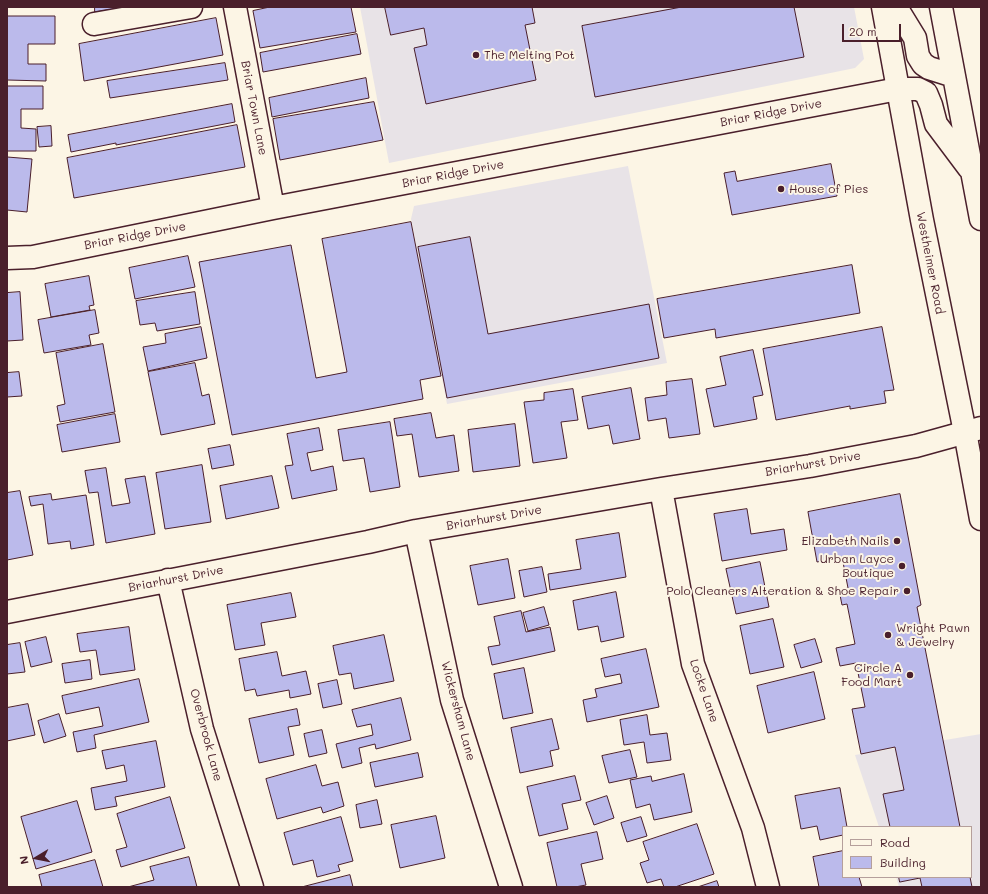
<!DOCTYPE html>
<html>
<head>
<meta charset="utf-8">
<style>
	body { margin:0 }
	#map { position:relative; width:988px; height:894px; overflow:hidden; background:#fcf5e5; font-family:Mali,sans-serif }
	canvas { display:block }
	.frame { position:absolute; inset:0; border:8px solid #4a1f2b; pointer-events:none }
	.legend { position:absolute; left:842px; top:826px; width:130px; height:52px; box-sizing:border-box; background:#fcf5e5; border:1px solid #b59f9b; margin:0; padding:5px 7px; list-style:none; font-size:12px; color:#4a1f2b }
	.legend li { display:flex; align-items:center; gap:8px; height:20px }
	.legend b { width:20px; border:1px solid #b59f9b }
	.north { position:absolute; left:16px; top:838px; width:40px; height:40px; -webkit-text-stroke:3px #fcf5e5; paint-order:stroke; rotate:260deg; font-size:11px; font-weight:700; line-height:16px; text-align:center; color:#4a1f2b }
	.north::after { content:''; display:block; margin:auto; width:14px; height:18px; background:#4a1f2b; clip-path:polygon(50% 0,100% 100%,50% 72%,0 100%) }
	.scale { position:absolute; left:842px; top:24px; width:59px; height:18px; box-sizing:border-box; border:2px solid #4a1f2b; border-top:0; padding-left:5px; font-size:12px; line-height:14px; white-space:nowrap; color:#4a1f2b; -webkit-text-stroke:3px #fcf5e5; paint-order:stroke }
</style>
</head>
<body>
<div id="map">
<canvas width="988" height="894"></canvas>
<div class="frame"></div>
<ul class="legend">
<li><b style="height:5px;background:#fcf5e5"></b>Road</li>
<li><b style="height:11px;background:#bbbaeb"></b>Building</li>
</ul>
<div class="north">N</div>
<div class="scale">20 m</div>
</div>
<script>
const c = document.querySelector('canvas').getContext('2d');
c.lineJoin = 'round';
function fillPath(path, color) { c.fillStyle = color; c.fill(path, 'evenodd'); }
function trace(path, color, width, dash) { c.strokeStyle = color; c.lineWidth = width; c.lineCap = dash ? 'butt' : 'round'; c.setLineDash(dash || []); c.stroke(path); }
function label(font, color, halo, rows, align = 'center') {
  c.font = font + ' Mali,sans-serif'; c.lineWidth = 4; c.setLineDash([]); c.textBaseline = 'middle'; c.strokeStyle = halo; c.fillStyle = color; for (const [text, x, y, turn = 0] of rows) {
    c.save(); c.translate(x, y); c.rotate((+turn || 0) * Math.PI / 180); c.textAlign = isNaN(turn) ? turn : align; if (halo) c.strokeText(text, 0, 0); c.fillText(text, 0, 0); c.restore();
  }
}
fillPath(new Path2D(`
	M360 7H854L864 59 855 68 389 163Z
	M628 166 667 363 447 404 411 219 414 206Z
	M981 734V887H899L896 877H971V827H879L855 755Z`), '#e8e3e7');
const building = new Path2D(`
	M95 7H125L95 12Z
	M270 7H351L356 32 260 48 253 11Z
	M385 7H532L535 23 525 25 536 80 426 104 414 48 427 45 424 28 391 35Z
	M682 7H794L804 57 595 97 582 26Z
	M7 16H55V44H28V64H46V81L7 80Z
	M216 18 223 55 84 81 79 44Z
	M357 34 361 54 263 72 260 53Z
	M225 63 228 80 110 98 107 81Z
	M366 78 369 98 272 117 269 98Z
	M7 86H43V109H21V128L36 129V151H7Z
	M374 102 383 140 280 160 273 119Z
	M232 104 235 122 116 145V143L71 152 68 135Z
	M237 125 245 167 74 198 67 158Z
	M51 126 52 146 39 147 37 127Z
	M7 157 32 159 27 212 7 210Z
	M831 164 837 196 732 215 724 173 735 171 737 181Z
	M411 222 441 376 420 380 423 399 232 435 199 262 291 245 316 378 347 372 322 239Z
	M470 237 488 334 649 304 659 358 447 398 418 247Z
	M188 256 195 287 135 299 129 268Z
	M852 265 860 313 716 338 715 329 664 338 657 299Z
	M89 276 94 305 89 306 90 310 51 317 45 284Z
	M20 292 23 340 7 341V293Z
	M195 292 200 324 157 331 155 323 140 325 136 301Z
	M95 310 99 333 89 335 91 345 44 353 38 320Z
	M201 327 207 358 148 371 143 347 166 343 165 334Z
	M882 327 894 390 884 391 886 403 850 409V406L776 420 763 349Z
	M103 344 115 412 60 422 57 406 65 404 56 353Z
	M753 350 763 395 753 397 757 419 714 427 706 389 726 385 720 357Z
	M195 363 202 396 209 394 215 424 161 435 148 372Z
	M19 372 22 396 7 397V373Z
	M692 379 700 434 669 438 666 418 648 421 645 398 667 395 666 382Z
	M631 388 640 439 613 444 609 425 588 429 582 397Z
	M573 389 578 420 561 422 567 458 533 463 524 402 544 400V393Z
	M431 413 436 438 454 435 459 471 419 477 412 434 397 436 394 419Z
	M115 414 120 442 62 452 57 425Z
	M390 422 400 487 370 492 364 458 343 461 338 430Z
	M515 424 520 466 473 472 468 430Z
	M319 428 323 450 307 453 311 471 333 466 337 490 292 499 285 466 293 465 287 434Z
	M230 445 234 465 212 469 208 449Z
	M202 465 211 522 165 529 156 473Z
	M106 468 112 506 130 503 125 479 145 476 155 534 106 543 98 492 89 493 85 471Z
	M272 476 279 508 226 519 220 486Z
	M20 491 33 555 7 560V493Z
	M51 494 52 500 86 495 94 545 71 549 70 541 48 544 43 504 31 506 29 497Z
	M900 494 921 605 917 607 960 827H890L883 794 904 790 895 747 861 754 852 709 865 707 856 663 840 666 836 648 855 644 847 604 842 605 839 590 848 588 842 557 817 562 808 512Z
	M747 509 751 534 784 529 787 550 722 561 714 514Z
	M619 533 626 577 550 590 548 574 581 569 576 540Z
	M508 559 515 598 478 605 470 566Z
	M760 562 769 607 736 614 726 569Z
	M542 567 547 592 524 597 519 571Z
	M616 592 624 637 601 642 598 626 578 630 573 601Z
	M291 593 296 617 261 623 265 645 235 650 227 605Z
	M544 607 549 625 528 631 523 613Z
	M521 611 526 632 550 627 555 651 492 665 488 647 500 645 494 617Z
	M773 619 784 667 750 674 740 626Z
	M129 627 135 670 100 675 96 650 80 652 77 634Z
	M384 635 394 681 354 689 351 673 339 675 333 646Z
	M46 637 52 662 31 667 25 642Z
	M815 639 822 662 801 668 794 645Z
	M20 643 25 672 7 674V645Z
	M646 649 659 707 587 722 583 700 597 697 595 689 622 683 620 674 605 677 601 659Z
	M277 652 282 676 306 671 311 694 290 698 289 690 257 696 255 689 245 691 239 659Z
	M90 660 92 679 65 683 62 664Z
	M524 668 533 713 503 719 494 674Z
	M814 672 825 719 768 733 757 686Z
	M139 679 149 722 94 735 96 748 77 752 73 732 103 726 99 707 66 714 62 696Z
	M337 680 342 704 323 708 318 684Z
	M401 698 411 740 376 749 375 744 359 748 362 763 342 768 336 744 373 735 371 724 357 727 352 710Z
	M28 704 35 735 7 741V708Z
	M297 709 300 725 288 727 294 755 259 763 249 719Z
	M59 714 66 736 44 743 38 721Z
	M647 715 650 735 667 733 671 760 647 763 644 742 624 745 620 720Z
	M552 719 559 749 550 751 553 766 520 773 511 728Z
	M322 730 327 753 309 757 304 734Z
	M156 741 165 787 115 797 117 806 95 810 91 788 127 781 124 765 106 769 102 751Z
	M630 750 637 777 609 783 602 756Z
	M418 753 423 777 375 787 370 763Z
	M316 765 322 786 338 782 344 806 323 813 321 807 277 819 266 779Z
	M684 774 692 812 654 820 650 804 636 808 630 780 651 776 652 781Z
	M575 776 581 800 562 804 568 829 539 836 527 787Z
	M840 788 847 827H843V835L820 840 817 826 801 829 795 796Z
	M607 796 614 818 594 825 586 803Z
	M170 797 185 848 121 867 116 850 127 847 117 814Z
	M377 800 382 824 360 828 356 805Z
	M77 801 92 852 36 869 21 817Z
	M436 816 445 858 400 868 391 825Z
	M341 817 353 861 338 865 340 871 317 877 313 860 293 865 284 833Z
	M641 817 647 836 627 842 621 823Z
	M697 824 714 874 675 887H664L661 879 647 883 640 863 649 860 643 842Z
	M597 832 603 859 581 864 586 885 575 887H557L547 843Z
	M843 851V877H859L862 887H819L813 857Z
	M189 857 197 887H128L154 880 150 867Z
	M95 860 103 887H42L39 875Z
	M350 875 353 887H302Z
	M899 877H970L972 887H922L920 878 900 882Z
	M717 881 719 887H698Z`);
fillPath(building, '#bbbaeb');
trace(building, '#4a1f2b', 1);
const minor = new Path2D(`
	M235 7 273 208
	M94 24 191 7
	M7 258 33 257 273 208 898 89
	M661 489 693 664 753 828 768 887
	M416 531 452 700 511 887
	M168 580 202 729 252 887
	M7 612 368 542 416 531 661 489 810 466 916 446 981 428`);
const major = new Path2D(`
	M883 7 922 220 965 432 981 519
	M896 7 915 38 918 56 923 64 929 68 954 76
	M941 7 981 219
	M898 89H918L926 93 931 105 936 124 969 168`);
trace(minor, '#4a1f2b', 25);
trace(major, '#4a1f2b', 25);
trace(minor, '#fcf5e5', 22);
trace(major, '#fcf5e5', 22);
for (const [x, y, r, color] of [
	[476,55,4,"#4a1f2b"],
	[781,189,4,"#4a1f2b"],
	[897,541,4,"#4a1f2b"],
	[902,566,4,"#4a1f2b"],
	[907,591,4,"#4a1f2b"],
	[888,635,4,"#4a1f2b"],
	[910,675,4,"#4a1f2b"]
]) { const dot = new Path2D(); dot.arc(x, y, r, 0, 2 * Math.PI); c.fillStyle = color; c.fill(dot); trace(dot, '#fcf5e5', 1.5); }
label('12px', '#4a1f2b', '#fcf5e5', [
	["The Melting Pot",484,55,"left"],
	["House of Pies",789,189,"left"],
	["Elizabeth Nails",889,541],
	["Urban Layce",894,559],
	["Boutique",894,573],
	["Polo Cleaners Alteration & Shoe Repair",899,591],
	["Wright Pawn",896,628,"left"],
	["& Jewelry",896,642,"left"],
	["Circle A",902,668],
	["Food Mart",902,682]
], 'right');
label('12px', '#4a1f2b', '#fcf5e5', [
	["Briar Town Lane",254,108,79],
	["Briar Ridge Drive",771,113,-11],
	["Briar Ridge Drive",453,174,-11],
	["Briar Ridge Drive",135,236,-11],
	["Westheimer Road",930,263,79],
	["Briarhurst Drive",813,464,-10],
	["Briarhurst Drive",494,518,-10],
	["Briarhurst Drive",176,579,-11],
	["Locke Lane",704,691,71],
	["Wickersham Lane",458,711,75],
	["Overbrook Lane",206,735,75]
]);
</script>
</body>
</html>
